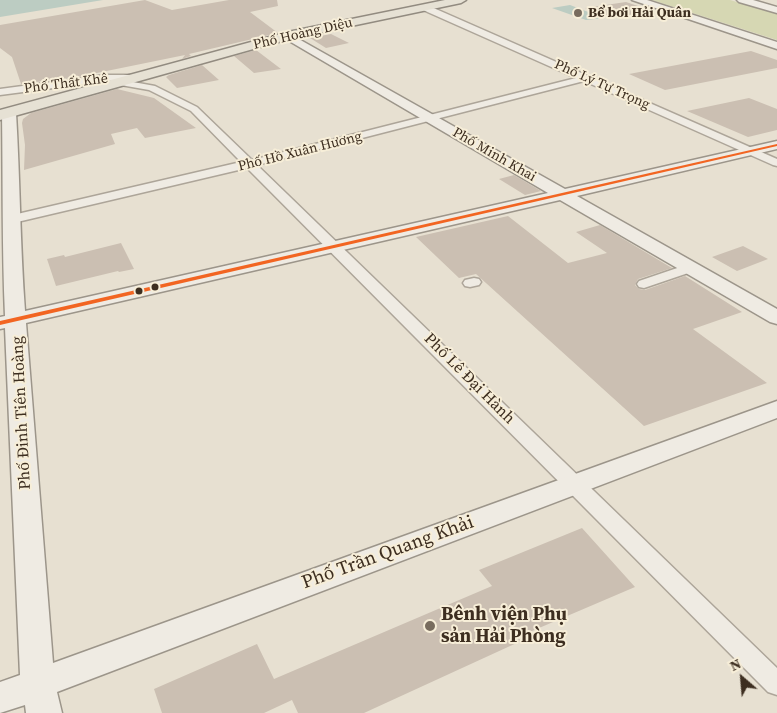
<!DOCTYPE html>
<html>
<head>
<meta charset="utf-8">
<style>
	body { margin:0 }
	#map { position:relative; width:777px; height:713px; overflow:hidden; background:#e7e0d1; font-family:"Source Serif 4",serif }
	canvas { display:block }
	.north { position:absolute; left:717px; top:653px; width:50px; height:50px; -webkit-text-stroke:4px #f7eed8; paint-order:stroke; rotate:333deg; font-size:14px; font-weight:700; line-height:20px; text-align:center; color:#3d2e20 }
	.north::after { content:''; display:block; margin:auto; width:18px; height:22px; background:#3d2e20; clip-path:polygon(50% 0,100% 100%,50% 72%,0 100%) }
</style>
</head>
<body>
<div id="map">
<canvas width="777" height="713"></canvas>
<div class="north">N</div>
</div>
<script>
const c = document.querySelector('canvas').getContext('2d');
c.lineJoin = 'round';
function fillPath(path, color) { c.fillStyle = color; c.fill(path, 'evenodd'); }
function trace(path, color, width, dash) { c.strokeStyle = color; c.lineWidth = width; c.lineCap = dash ? 'butt' : 'round'; c.setLineDash(dash || []); c.stroke(path); }
function label(font, color, halo, rows, align = 'center') {
  c.font = font + ' "Source Serif 4",serif'; c.lineWidth = 4; c.setLineDash([]); c.textBaseline = 'middle'; c.strokeStyle = halo; c.fillStyle = color; for (const [text, x, y, turn = 0] of rows) {
    c.save(); c.translate(x, y); c.rotate((+turn || 0) * Math.PI / 180); c.textAlign = isNaN(turn) ? turn : align; if (halo) c.strokeText(text, 0, 0); c.fillText(text, 0, 0); c.restore();
  }
}
fillPath(new Path2D(`
	M652 0H730L777 14V40Z`), '#d6d7b3');
fillPath(new Path2D(`
	M0 0H103L0 17Z
	M570 5 604 18 586 20 552 8Z`), '#bcccc2');
fillPath(new Path2D(`
	M145 0 172 10 229 0H277L278 6 250 12 278 33 189 54 191 56 182 59 185 55 82 76 21 84 12 57 0 48V25Z
	M626 2 653 11 612 18 585 8Z
	M331 34 349 43 326 48 310 38Z
	M256 50 281 69 254 73 234 56Z
	M751 51 777 60V68L665 90 629 74Z
	M202 65 219 80 177 88 166 77 169 75Z
	M117 89 154 98 196 128 145 138 137 128 111 134 115 144 24 170 25 145 22 123 23 119 31 113Z
	M749 98 777 109V130L748 137 687 111Z
	M514 175 541 191 525 195 499 179Z
	M508 216 568 263 607 253 576 232 600 225 672 268 638 279 635 285 639 289 645 290 685 276 742 312 693 329 767 383 644 426 476 274 459 278 416 237Z
	M121 243 134 269 119 272 118 271 56 286 47 259 64 255 65 257Z
	M743 246 768 259 737 271 712 257Z
	M582 528 635 587 518 637 521 641 364 713H298L292 700 264 713H162L154 689 257 644 274 679 492 586 479 570Z`), '#cbbfb2');
const street = new Path2D(`
	M423 6H429L777 159V166L773 165 584 81 257 165 777 668V695L768 692 247 168 13 223 7 219 13 215 241 162 191 111 149 90 115 84V80L0 95V89L105 75H131V79L122 80 155 86 197 107 252 160 576 78 423 10Z
	M689 264 694 265 696 268 694 271 644 288 639 287 637 284 639 281Z
	M474 278 479 279 481 282 479 285 470 287 465 286 463 283 465 280Z`);
const secondary = new Path2D(`
	M632 0H647L777 42V49Z
	M737 0H753L777 7V13L739 2Z
	M288 33 565 189 777 141V149L577 196 777 309V324L770 322 560 200 26 323 53 663 777 401V418L57 692 62 713H26L25 705 0 713V682L20 675 5 328 0 329V317L5 316C2 248 3 181 2 113L4 110H14L16 113C20 179 20 245 25 311L548 193 284 38 283 36 284 34Z`);
const primary = new Path2D(`
	M445 0H466L461 3 289 39 0 120V110L288 32Z`);
trace(street, '#ada599', 3);
trace(secondary, '#9c958a', 3);
trace(primary, '#928b80', 3);
fillPath(street, '#efebe3');
fillPath(secondary, '#efebe3');
fillPath(primary, '#e6e1d4');
fillPath(new Path2D(`
	M777 144V146L0 325V321Z`), '#f26522');
for (const [x, y, r, color] of [
	[578,13,5,"#786c5e"],
	[155,287,4.5,"#3d2e20"],
	[139,291,4.5,"#3d2e20"],
	[430,626,6,"#786c5e"]
]) { const dot = new Path2D(); dot.arc(x, y, r, 0, 2 * Math.PI); c.fillStyle = color; c.fill(dot); trace(dot, '#f7eed8', 2); }
label('bold 14px', '#3d2e20', '#f7eed8', [
	["Bể bơi Hải Quân",588,13]
], 'left');
label('14px', '#3d2e20', '#f7eed8', [
	["Phố Hoàng Diệu",303,34,-13],
	["Phố Thất Khê",66,84,-7],
	["Phố Lý Tự Trọng",602,85,24],
	["Phố Hồ Xuân Hương",300,152,-14],
	["Phố Minh Khai",494,155,30]
]);
label('16px', '#3d2e20', '#f7eed8', [
	["Phố Lê Đại Hành",469,379,45],
	["Phố Đinh Tiên Hoàng",22,413,-93]
]);
label('19px', '#3d2e20', '#f7eed8', [
	["Phố Trần Quang Khải",388,553,-20]
]);
label('bold 19px', '#3d2e20', '#f7eed8', [
	["Bênh viện Phụ",441,615],
	["sản Hải Phòng",441,637]
], 'left');
</script>
</body>
</html>
